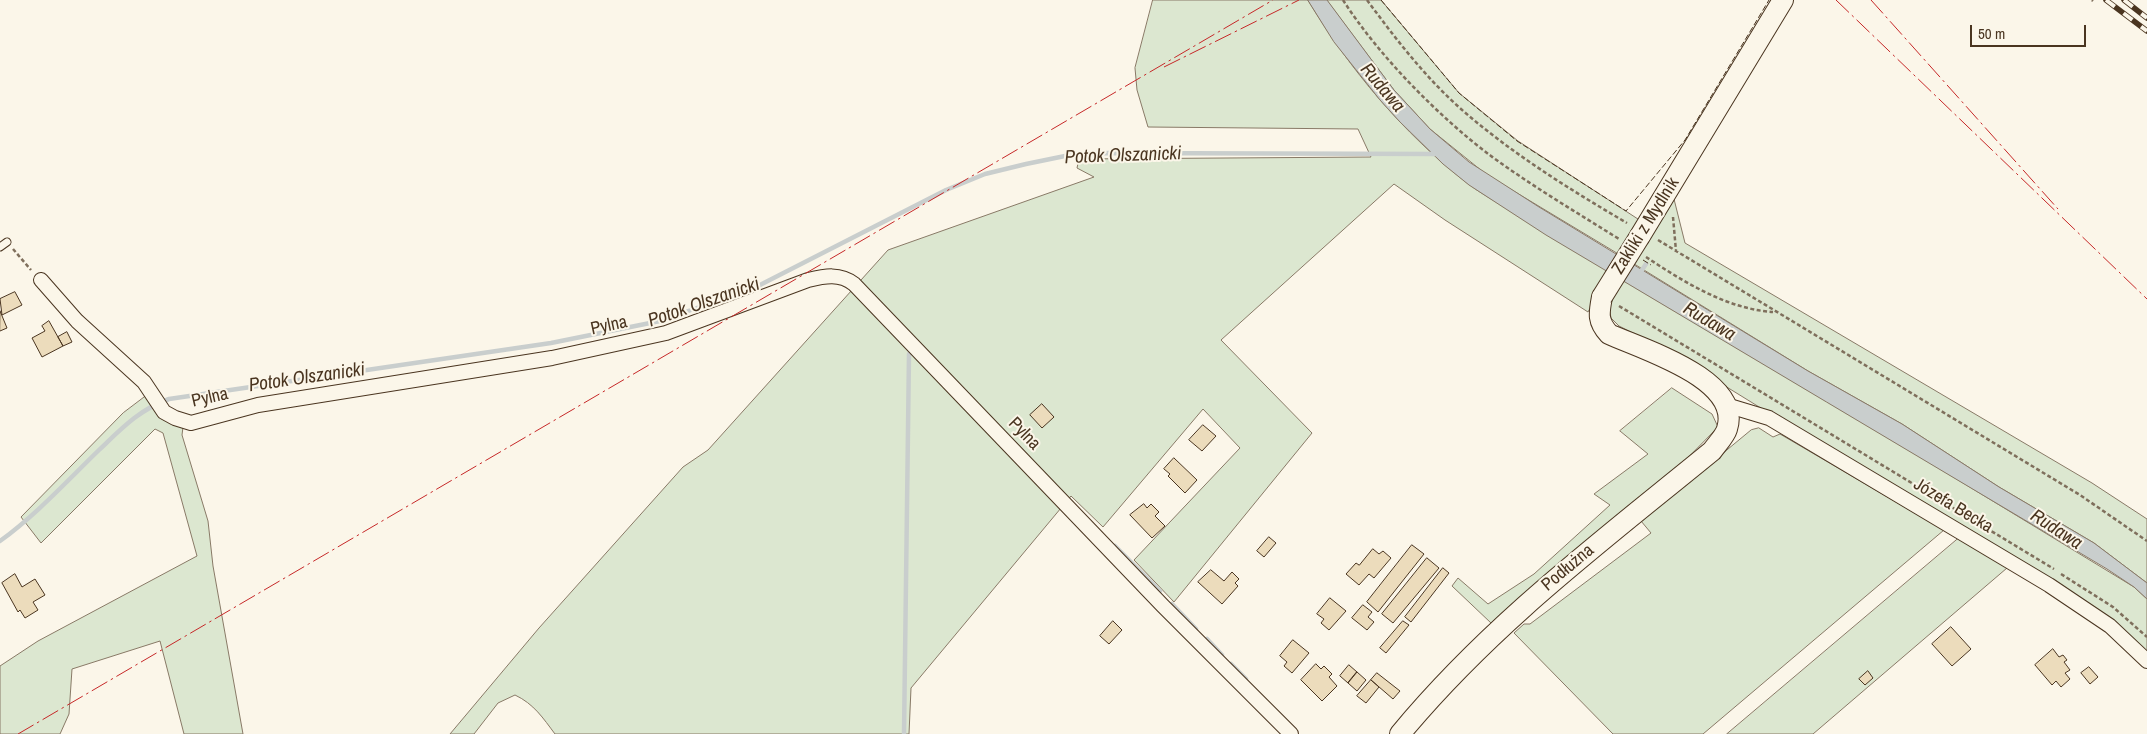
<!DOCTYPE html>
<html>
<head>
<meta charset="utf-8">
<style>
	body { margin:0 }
	#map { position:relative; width:2147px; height:734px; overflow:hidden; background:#fbf6e9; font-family:"Archivo Narrow",sans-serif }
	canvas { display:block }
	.scale { position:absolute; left:1970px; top:25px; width:116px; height:22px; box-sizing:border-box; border:2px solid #4a3520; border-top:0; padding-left:6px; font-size:15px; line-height:18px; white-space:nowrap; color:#4a3520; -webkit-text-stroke:4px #fbf6e9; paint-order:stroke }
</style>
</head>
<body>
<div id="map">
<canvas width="2147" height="734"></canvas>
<div class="scale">50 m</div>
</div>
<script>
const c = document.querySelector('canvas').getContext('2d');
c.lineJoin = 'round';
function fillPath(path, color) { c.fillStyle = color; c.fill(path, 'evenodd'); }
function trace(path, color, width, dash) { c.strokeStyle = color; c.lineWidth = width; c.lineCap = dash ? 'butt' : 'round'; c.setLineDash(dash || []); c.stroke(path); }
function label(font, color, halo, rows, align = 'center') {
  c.font = font + ' "Archivo Narrow",sans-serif'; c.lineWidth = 4; c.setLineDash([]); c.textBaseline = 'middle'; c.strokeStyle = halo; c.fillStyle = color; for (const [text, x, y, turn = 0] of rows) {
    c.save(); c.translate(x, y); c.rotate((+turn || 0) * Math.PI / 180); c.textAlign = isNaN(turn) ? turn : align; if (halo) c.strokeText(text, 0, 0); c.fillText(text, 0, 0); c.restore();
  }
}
const green = new Path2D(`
	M1153 0H1308C1350 70 1403 133 1467 183 1480 193 1495 201 1509 210 1542 232 1576 252 1610 272L1588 312 1445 220 1394 184 1221 340 1312 433 1174 602 1134 560 1240 448 1203 409 1103 527 1071 496 911 688 909 734H555C543 718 534 704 515 695L498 703 474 734H450L539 628 683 467 708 450 888 250 1094 177 1077 168 1079 159 1371 157 1358 129 1148 127 1137 90 1135 68Z
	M1327 0H1381L1459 93 1518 141 1641 221 1620 255 1487 175 1430 129 1394 90Z
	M1674 199 1685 243 2092 483 2147 519V583L2094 543 1999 487 1902 424 1808 371 1631 262Z
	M1621 279 1927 461 2134 587 2147 599V657L2123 635 1764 410 1670 352 1619 326 1611 318 1608 301Z
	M1672 388 1712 414 1718 427 1673 473 1491 623 1452 586 1458 578 1488 604 1534 574 1610 505 1594 494 1648 454 1620 431Z
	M146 396 183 427 182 435 208 521 213 566 243 734H184L160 641 72 669 69 714 60 734H0V666L38 641 197 556 163 433 155 429 41 543 21 517 123 413Z
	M1759 428 1773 437 1780 434 1944 530 1703 734H1613L1514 633 1524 624H1530L1651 533 1641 521 1751 430Z
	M1959 538 2007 568 1813 734H1727Z`);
fillPath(green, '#dce7d0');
trace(green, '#887966', 1);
const water = new Path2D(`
	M1308 0H1327L1394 90 1430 129 1469 162 1539 207 1808 371 1902 424 1999 487 2094 543 2147 583V599L2134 587 2107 569 1546 235 1469 185 1443 164 1400 122 1380 100 1334 42Z`);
fillPath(water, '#c9cecd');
trace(water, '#887966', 1);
trace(new Path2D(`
	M1640 273 1646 264
	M0 541C36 515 67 481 99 450 121 429 140 409 169 399L551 343 660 321 756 287 946 190 985 174 1026 164 1065 156 1108 153 1437 154
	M1115 546 1160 591
	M1172 604 1196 629
	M1207 639 1222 655
	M1231 664 1246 679
	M904 734 909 354`), '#c9cecd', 4.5);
const building = new Path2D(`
	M15 292 22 305 2 315 0 299Z
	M0 311 7 328 0 331Z
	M49 321 63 346 42 357 32 338 45 331 42 326Z
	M67 332 72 342 63 346 58 337Z
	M1042 404 1054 417 1042 428 1030 415Z
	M1203 425 1216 436 1202 451 1189 440Z
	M1174 458 1197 480 1185 493 1168 476 1170 474 1164 469Z
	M1144 504 1147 508 1151 504 1159 512 1155 516 1165 526 1152 538 1130 515Z
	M1269 537 1276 543 1264 557 1257 551Z
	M1412 545 1424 554 1378 612 1367 602Z
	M1373 549 1379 554 1383 551 1391 558 1374 578 1369 574 1359 585 1346 574 1356 563 1359 565Z
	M1427 558 1439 568 1393 623 1382 614Z
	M1443 568 1449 573 1411 622 1405 617Z
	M1211 570 1224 581 1232 572 1239 579 1235 583 1238 586 1222 604 1198 582Z
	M15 574 22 587 35 579 45 595 33 602 38 610 25 618 20 610 18 612 2 583Z
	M1330 598 1346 611 1329 630 1321 623 1324 619 1317 614Z
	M1363 605 1372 612 1368 617 1374 622 1367 630 1352 618Z
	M1113 621 1122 630 1109 644 1100 636Z
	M1403 621 1409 625 1386 653 1380 648Z
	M1951 627 1971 649 1952 666 1932 644Z
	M1293 640 1309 653 1292 673 1284 666 1287 662 1280 656Z
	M2053 649 2059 657 2063 655 2067 660 2064 662 2070 670 2065 673 2070 679 2061 687 2056 681 2052 685 2035 665Z
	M1316 664 1321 669 1324 666 1332 674 1329 677 1337 686 1322 701 1301 680Z
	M1349 665 1357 672 1348 683 1340 676Z
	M2089 667 2098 677 2090 684 2081 673Z
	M1868 671 1873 678 1865 685 1859 679Z
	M1357 672 1366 680 1357 691 1348 683Z
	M1377 673 1400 691 1393 699 1371 680Z
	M1371 680 1379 687 1366 703 1357 696Z`);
fillPath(building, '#ecdcbc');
trace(building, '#4a3520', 1);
const lane = new Path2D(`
	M0 247 7 242`);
const street = new Path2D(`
	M41 280 77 321 144 382 164 412 175 418 191 423 258 405 552 358 666 333 808 280C825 276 840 273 854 284L1163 606 1291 734
	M1726 405 1769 418 2049 585 2110 626 2147 661`);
const secondary = new Path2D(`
	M1640 236 1783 0
	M1400 734C1491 624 1602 541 1712 451 1717 444 1725 436 1727 429 1743 379 1641 349 1609 334 1597 321 1599 313 1602 297`);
trace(lane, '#4a3520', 9);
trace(street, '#4a3520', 16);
trace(secondary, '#4a3520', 22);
trace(new Path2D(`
	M1343 0C1378 55 1439 117 1491 156 1532 186 1576 212 1619 239
	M1367 0C1395 38 1425 77 1461 109 1511 153 1569 189 1627 223
	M2092 0 2093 1
	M1673 217 1676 251
	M1658 240 2080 495 2147 541
	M13 249 31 270
	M1646 257C1684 282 1727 309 1773 312
	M1619 306 2054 569
	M2061 574 2113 607 2147 637`), '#7f6f5c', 2.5, [4, 2.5]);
trace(lane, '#fbf6e9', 7);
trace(street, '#fbf6e9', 14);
trace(secondary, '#fbf6e9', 20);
const rail = new Path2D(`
	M2106 0 2147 31
	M2124 0 2147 18`);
trace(rail, '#4a3520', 5.5);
trace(rail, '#fbf6e9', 4, [11]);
const secondaryBridge = new Path2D(`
	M1602 297 1640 236`);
trace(secondaryBridge, '#4a3520', 22, []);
trace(secondaryBridge, '#fbf6e9', 20);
trace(new Path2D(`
	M1381 0 1459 93 1517 141 1626 211 1685 140 1769 0
	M1643 260 1651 265`), '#4a3520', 1, [6, 2.5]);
trace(new Path2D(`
	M1836 0 2147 299
	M1871 0 2058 209
	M1164 67 1299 0
	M18 734 1273 0`), '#c62828', 1, [18, 4, 2.5, 4]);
label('18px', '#4a3520', '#fbf6e9', [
	["Zakliki z Mydlnik",1646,226,-58],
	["Pylna",609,326,-12],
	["Pylna",210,398,-13],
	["Pylna",1024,434,46],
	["Józefa Becka",1953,506,31],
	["Podłużna",1568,568,-40]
]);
label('italic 19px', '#4a3520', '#fbf6e9', [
	["Rudawa",1382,88,50],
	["Potok Olszanicki",1123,156,-2],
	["Potok Olszanicki",704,303,-19],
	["Rudawa",1709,322,31],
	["Potok Olszanicki",307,378,-8],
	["Rudawa",2056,530,33]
]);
</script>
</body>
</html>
